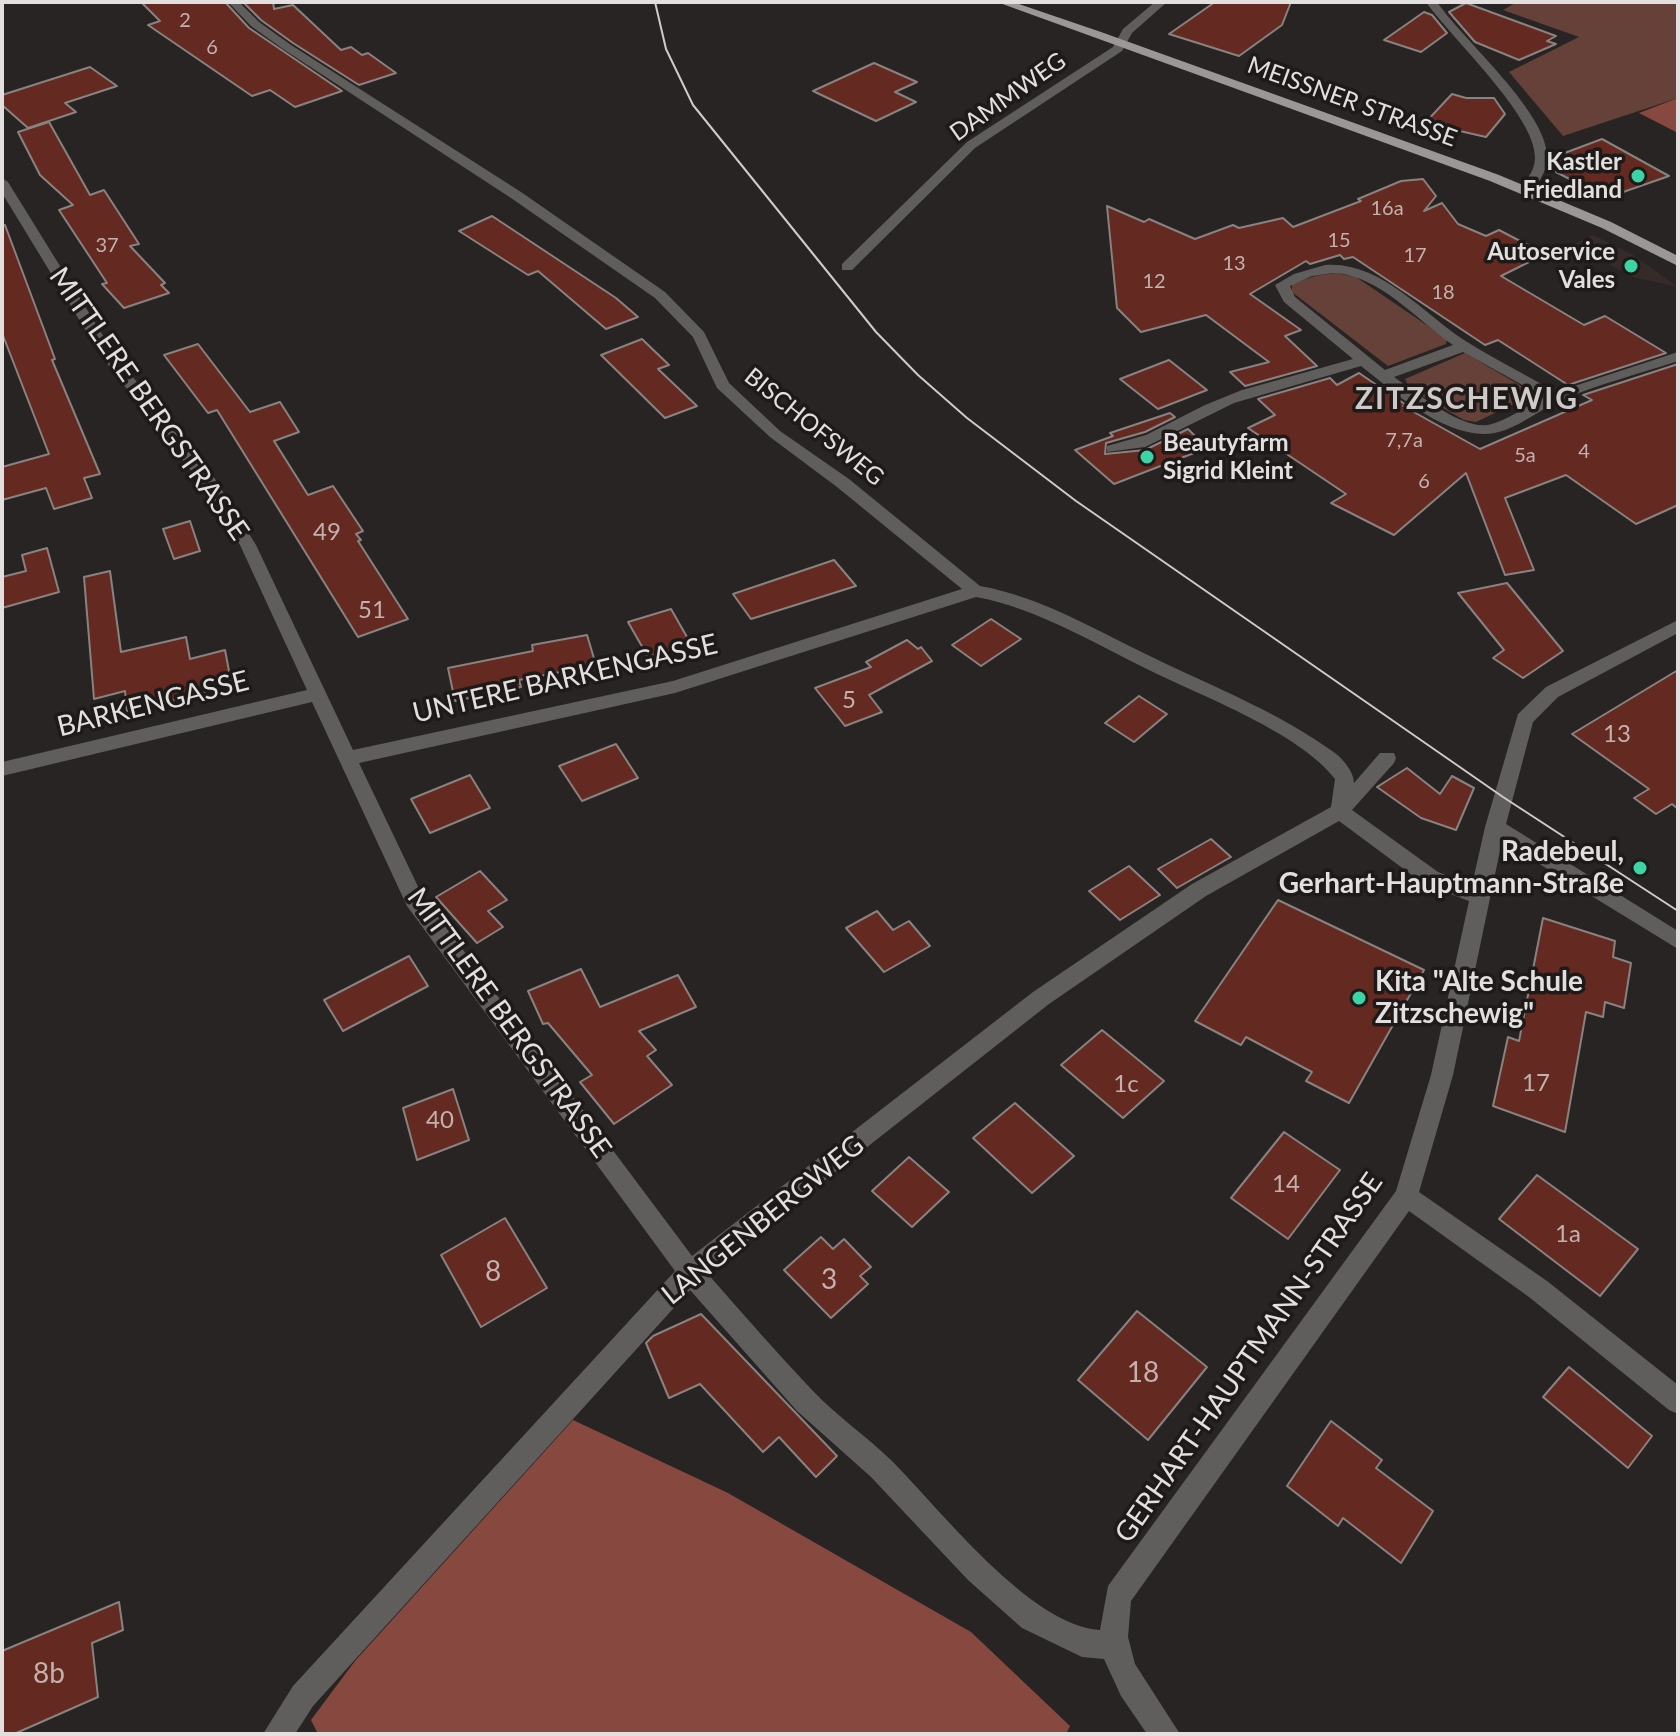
<!DOCTYPE html>
<html>
<head>
<meta charset="utf-8">
<style>
	body { margin:0 }
	#map { position:relative; width:1680px; height:1736px; overflow:hidden; background:#282423; font-family:Lato,sans-serif }
	canvas { display:block }
	.frame { position:absolute; inset:0; border:4px solid #e2dfde; pointer-events:none }
</style>
</head>
<body>
<div id="map">
<canvas width="1680" height="1736"></canvas>
<div class="frame"></div>
</div>
<script>
const c = document.querySelector('canvas').getContext('2d');
c.lineJoin = 'round';
function fillPath(path, color) { c.fillStyle = color; c.fill(path, 'evenodd'); }
function trace(path, color, width, dash) { c.strokeStyle = color; c.lineWidth = width; c.lineCap = dash ? 'butt' : 'round'; c.setLineDash(dash || []); c.stroke(path); }
function label(font, color, halo, rows, align = 'center') {
  c.font = font + ' Lato,sans-serif'; c.lineWidth = 7; c.setLineDash([]); c.textBaseline = 'middle'; c.strokeStyle = halo; c.fillStyle = color; for (const [text, x, y, turn = 0] of rows) {
    c.save(); c.translate(x, y); c.rotate((+turn || 0) * Math.PI / 180); c.textAlign = isNaN(turn) ? turn : align; if (halo) c.strokeText(text, 0, 0); c.fillText(text, 0, 0); c.restore();
  }
}
fillPath(new Path2D(`
	M1593 235 1633 255 1678 287 1633 277 1572 245Z`), '#362b29');
fillPath(new Path2D(`
	M1517 2H1678V98L1563 136 1509 72 1579 37 1503 10Z
	M1336 273 1356 277 1447 339 1446 344 1388 366 1292 292V284L1315 276Z
	M1465 353 1535 394 1476 422 1464 420 1410 389 1405 379Z`), '#66413a');
fillPath(new Path2D(`
	M1678 98V133L1639 113Z
	M573 1420 728 1493 971 1632 1070 1726 1066 1734H318L311 1720 355 1661Z`), '#87493f');
const building = new Path2D(`
	M141 2H225L249 28 342 91 295 107 270 90 252 96 148 25 160 21Z
	M243 2H273L274 9 293 5 341 50 351 47 362 55 368 53 396 73 359 85 293 43 261 20Z
	M1215 2H1291L1282 25 1239 56 1169 34Z
	M1466 3 1556 36 1547 41 1556 44 1519 60 1475 42 1449 12Z
	M1424 12 1432 15 1447 33 1421 52 1384 40Z
	M874 63 917 82 895 92 916 102 876 121 813 91Z
	M90 67 117 86 65 103 76 112 28 128 2 105V95Z
	M1452 94 1466 98H1494L1505 114 1486 137 1425 123Z
	M49 122 90 195 104 190 139 244 130 246 165 283 161 285 169 293 124 308 102 284 107 283 59 210 73 205 40 175 18 132Z
	M1602 139 1669 176 1606 198 1556 172 1569 166 1554 157Z
	M1423 179 1436 196 1424 211 1442 203 1458 224 1486 236 1499 230 1545 254 1501 276 1584 325 1605 316 1666 353 1568 385 1498 340 1485 345 1353 257 1344 259 1340 255 1310 264 1306 261 1250 294 1301 330 1285 336 1317 366 1245 386 1230 372 1269 362 1206 315 1141 332 1117 308 1107 206 1144 222 1149 219 1195 239 1233 225 1239 228 1283 218 1293 227 1361 201 1358 199 1401 181Z
	M492 216 616 298 638 317 606 329 538 271 528 275 459 231Z
	M5 225 55 359 52 360 100 474 84 478 92 498 54 509 46 488 2 500V467L49 454 2 333V226Z
	M642 339 669 365 658 369 697 406 665 418 601 355Z
	M198 344 250 412 280 402 299 432 274 441 308 495 333 486 363 531 356 534 361 540 358 541 408 619 358 637 217 410 208 413 164 355Z
	M1169 360 1207 390 1158 409 1120 379Z
	M1678 364V505L1636 524 1566 475 1505 498 1534 570 1505 575 1466 473 1394 535 1331 503 1346 494 1248 428 1275 415 1258 399 1330 378 1337 385 1359 373 1406 405 1403 406 1480 449 1592 400 1583 395Z
	M1170 413 1175 417 1145 432 1106 443 1105 454 1145 450 1188 429 1207 448 1114 484 1075 450 1113 436 1110 433Z
	M190 521 200 551 174 559 163 529Z
	M47 548 59 592 2 608V577L26 571 22 555Z
	M834 560 856 586 751 619 733 594Z
	M110 571 121 652 186 637 190 659 225 650 232 687 127 711 125 691 94 699 84 577Z
	M1507 583 1563 651 1523 678 1493 658 1504 650 1458 593Z
	M671 609 691 644 648 657 628 622Z
	M991 619 1021 639 981 666 952 645Z
	M587 635 596 665 519 680 521 687 455 701 448 668 533 651 532 645Z
	M907 640 918 649 921 647 932 661 869 695 882 712 845 726 815 688 871 667 866 662Z
	M1678 670V809L1672 804 1656 814 1634 798 1649 789 1572 734Z
	M1139 696 1167 714 1134 742 1105 723Z
	M616 744 638 778 582 801 559 766Z
	M1407 768 1440 794 1452 776 1474 788 1456 830 1421 818 1377 787Z
	M470 775 490 808 430 833 411 799Z
	M1211 839 1231 857 1177 888 1158 869Z
	M1129 866 1160 895 1120 920 1089 891Z
	M480 871 507 900 488 911 503 927 477 943 436 897Z
	M1278 900 1424 970 1349 1103 1306 1081 1312 1072 1246 1037 1241 1045 1195 1021Z
	M877 911 893 930 909 921 930 946 884 972 846 928Z
	M1543 918 1615 941 1613 957 1631 963 1624 1008 1605 1002 1603 1017 1586 1012 1565 1132 1493 1106 1508 1037 1519 1041Z
	M409 956 428 986 343 1031 324 1000Z
	M581 969 600 1007 678 975 696 1007 639 1031 656 1050 647 1056 672 1085 614 1124 580 1082 592 1075 548 1023 543 1024 528 991Z
	M1102 1030 1164 1081 1123 1118 1061 1065Z
	M453 1089 469 1140 417 1160 403 1108Z
	M1015 1103 1074 1156 1032 1193 973 1138Z
	M1284 1132 1340 1170 1288 1239 1231 1198Z
	M909 1157 949 1192 912 1227 872 1191Z
	M1537 1175 1638 1249 1600 1296 1499 1219Z
	M505 1218 547 1288 481 1327 441 1255Z
	M821 1237 833 1249 844 1239 871 1267 860 1276 868 1284 831 1318 784 1270Z
	M1137 1311 1207 1367 1148 1440 1078 1380Z
	M701 1314 837 1456 816 1477 779 1437 763 1452 700 1384 669 1398 646 1343 653 1336Z
	M1569 1367 1652 1436 1628 1468 1543 1397Z
	M1331 1421 1382 1460 1376 1468 1433 1511 1401 1563 1343 1518 1338 1526 1287 1486Z
	M119 1602 123 1630 92 1643 98 1697 14 1734H2V1651Z`);
fillPath(building, '#642920');
trace(building, '#888281', 2);
fillPath(new Path2D(`
	M228 2H239L259 22 291 45 521 192 665 292 704 332 729 383 780 431 849 479 980 586C1042 597 1099 632 1156 659 1216 688 1280 713 1335 753 1343 759 1354 772 1354 783L1380 753H1394L1396 758 1394 763 1352 810 1438 872 1472 885 1485 827 1518 714 1546 687 1678 620V633L1558 697 1533 722 1506 824 1678 931V949L1502 841 1453 1075 1419 1192 1547 1281 1678 1385V1414L1669 1410 1529 1297 1409 1211 1131 1601 1128 1637 1135 1664 1180 1734H1147L1121 1696 1104 1659 1082 1657 1022 1628 968 1580 871 1477 797 1411 690 1290 313 1706 295 1734H263L293 1686 675 1271 407 906 312 702 2 776V762L307 690 240 545 203 486 102 357 2 193V178L8 182 115 355 215 479 256 545 353 750 673 681 962 589 837 487 770 437 717 388 693 337 655 298 511 198 283 49 251 26ZM976 597C1037 608 1095 644 1151 671 1204 697 1300 733 1335 779L1331 807 1192 884 1033 992 692 1256 422 895 359 763 675 693ZM1339 821 1424 884 1469 901 1431 1075 1396 1191 1108 1586 1100 1630C1030 1626 940 1509 891 1460 866 1436 837 1416 813 1391 777 1353 742 1313 707 1273L1049 1004 1206 896Z
	M1155 2H1167L1132 33 1122 51 975 148 852 270H842V264L967 142 1113 47 1123 29Z
	M1426 2H1437C1464 41 1542 107 1547 153 1549 168 1540 182 1530 192L1519 189C1527 179 1535 171 1535 157 1535 115 1451 38 1426 2Z
	M1325 265C1381 261 1421 312 1464 340 1494 359 1526 375 1556 392L1678 352V361C1639 374 1599 384 1561 400 1536 411 1511 435 1483 434 1439 433 1394 392 1361 366L1234 403 1145 447 1107 452V446L1146 435 1205 405 1242 390 1353 359 1284 302 1275 285 1294 274ZM1334 273C1379 275 1418 321 1453 345L1385 370 1295 297 1290 286 1312 276ZM1463 352 1544 397C1526 406 1507 421 1488 425 1460 429 1416 392 1394 377Z`), '#605e5d');
fillPath(new Path2D(`
	M997 2H1013L1101 32 1499 175 1611 222 1678 256V266L1602 228 1490 181Z`), '#9b9796');
trace(new Path2D(`
	M655 2 666 49 693 105 876 332 918 375 967 418 1076 501 1503 797 1678 911`), '#cfcbca', 2);
for (const [x, y, r, color] of [
	[1638,176,8,"#3cd4a4"],
	[1631,266,8,"#3cd4a4"],
	[1147,457,8,"#3cd4a4"],
	[1640,868,8,"#3cd4a4"],
	[1359,998,8,"#3cd4a4"]
]) { const dot = new Path2D(); dot.arc(x, y, r, 0, 2 * Math.PI); c.fillStyle = color; c.fill(dot); trace(dot, '#1e1a19', 3); }
label('20px', '#c2b2ae', null, [
	["2",185,21],
	["6",212,48],
	["16a",1387,209],
	["15",1339,241],
	["37",107,246],
	["17",1415,256],
	["13",1234,264],
	["12",1154,282],
	["18",1443,293],
	["7,7a",1404,441],
	["4",1584,452],
	["5a",1525,456],
	["6",1424,482]
]);
label('24px', '#e2dfde', '#1e1a19', [
	["DAMMWEG",1008,97,-35],
	["MEISSNER STRASSE",1352,102,20],
	["BISCHOFSWEG",814,427,39]
]);
label('bold 24px', '#e2dfde', '#1e1a19', [
	["Kastler",1622,162],
	["Friedland",1622,190],
	["Autoservice",1615,252],
	["Vales",1615,280],
	["Beautyfarm",1163,443,"left"],
	["Sigrid Kleint",1163,471,"left"]
], 'right');
label('24px', '#c2b2ae', null, [
	["49",327,532],
	["51",372,610],
	["5",849,700],
	["13",1617,734],
	["17",1536,1083],
	["1c",1126,1084],
	["40",440,1120],
	["14",1286,1184],
	["1a",1568,1234]
]);
label('28px', '#e2dfde', '#1e1a19', [
	["MITTLERE BERGSTRASSE",149,404,55],
	["UNTERE BARKENGASSE",565,679,-13],
	["BARKENGASSE",153,704,-14],
	["MITTLERE BERGSTRASSE",509,1023,54],
	["LANGENBERGWEG",763,1220,-39],
	["GERHART-HAUPTMANN-STRASSE",1249,1358,-55]
]);
label('bold 28px', '#e2dfde', '#1e1a19', [
	["Radebeul,",1624,852],
	["Gerhart-Hauptmann-Straße",1624,884],
	["Kita \"Alte Schule",1375,982,"left"],
	["Zitzschewig\"",1375,1014,"left"]
], 'right');
label('28px', '#c2b2ae', null, [
	["8",493,1272],
	["3",829,1280],
	["18",1143,1373],
	["8b",49,1674]
]);
c.letterSpacing = '2px';
label('bold 30px', '#cfc9c8', '#1e1a19', [
	["ZITZSCHEWIG",1467,399]
]);
c.letterSpacing = '0px';
</script>
</body>
</html>
